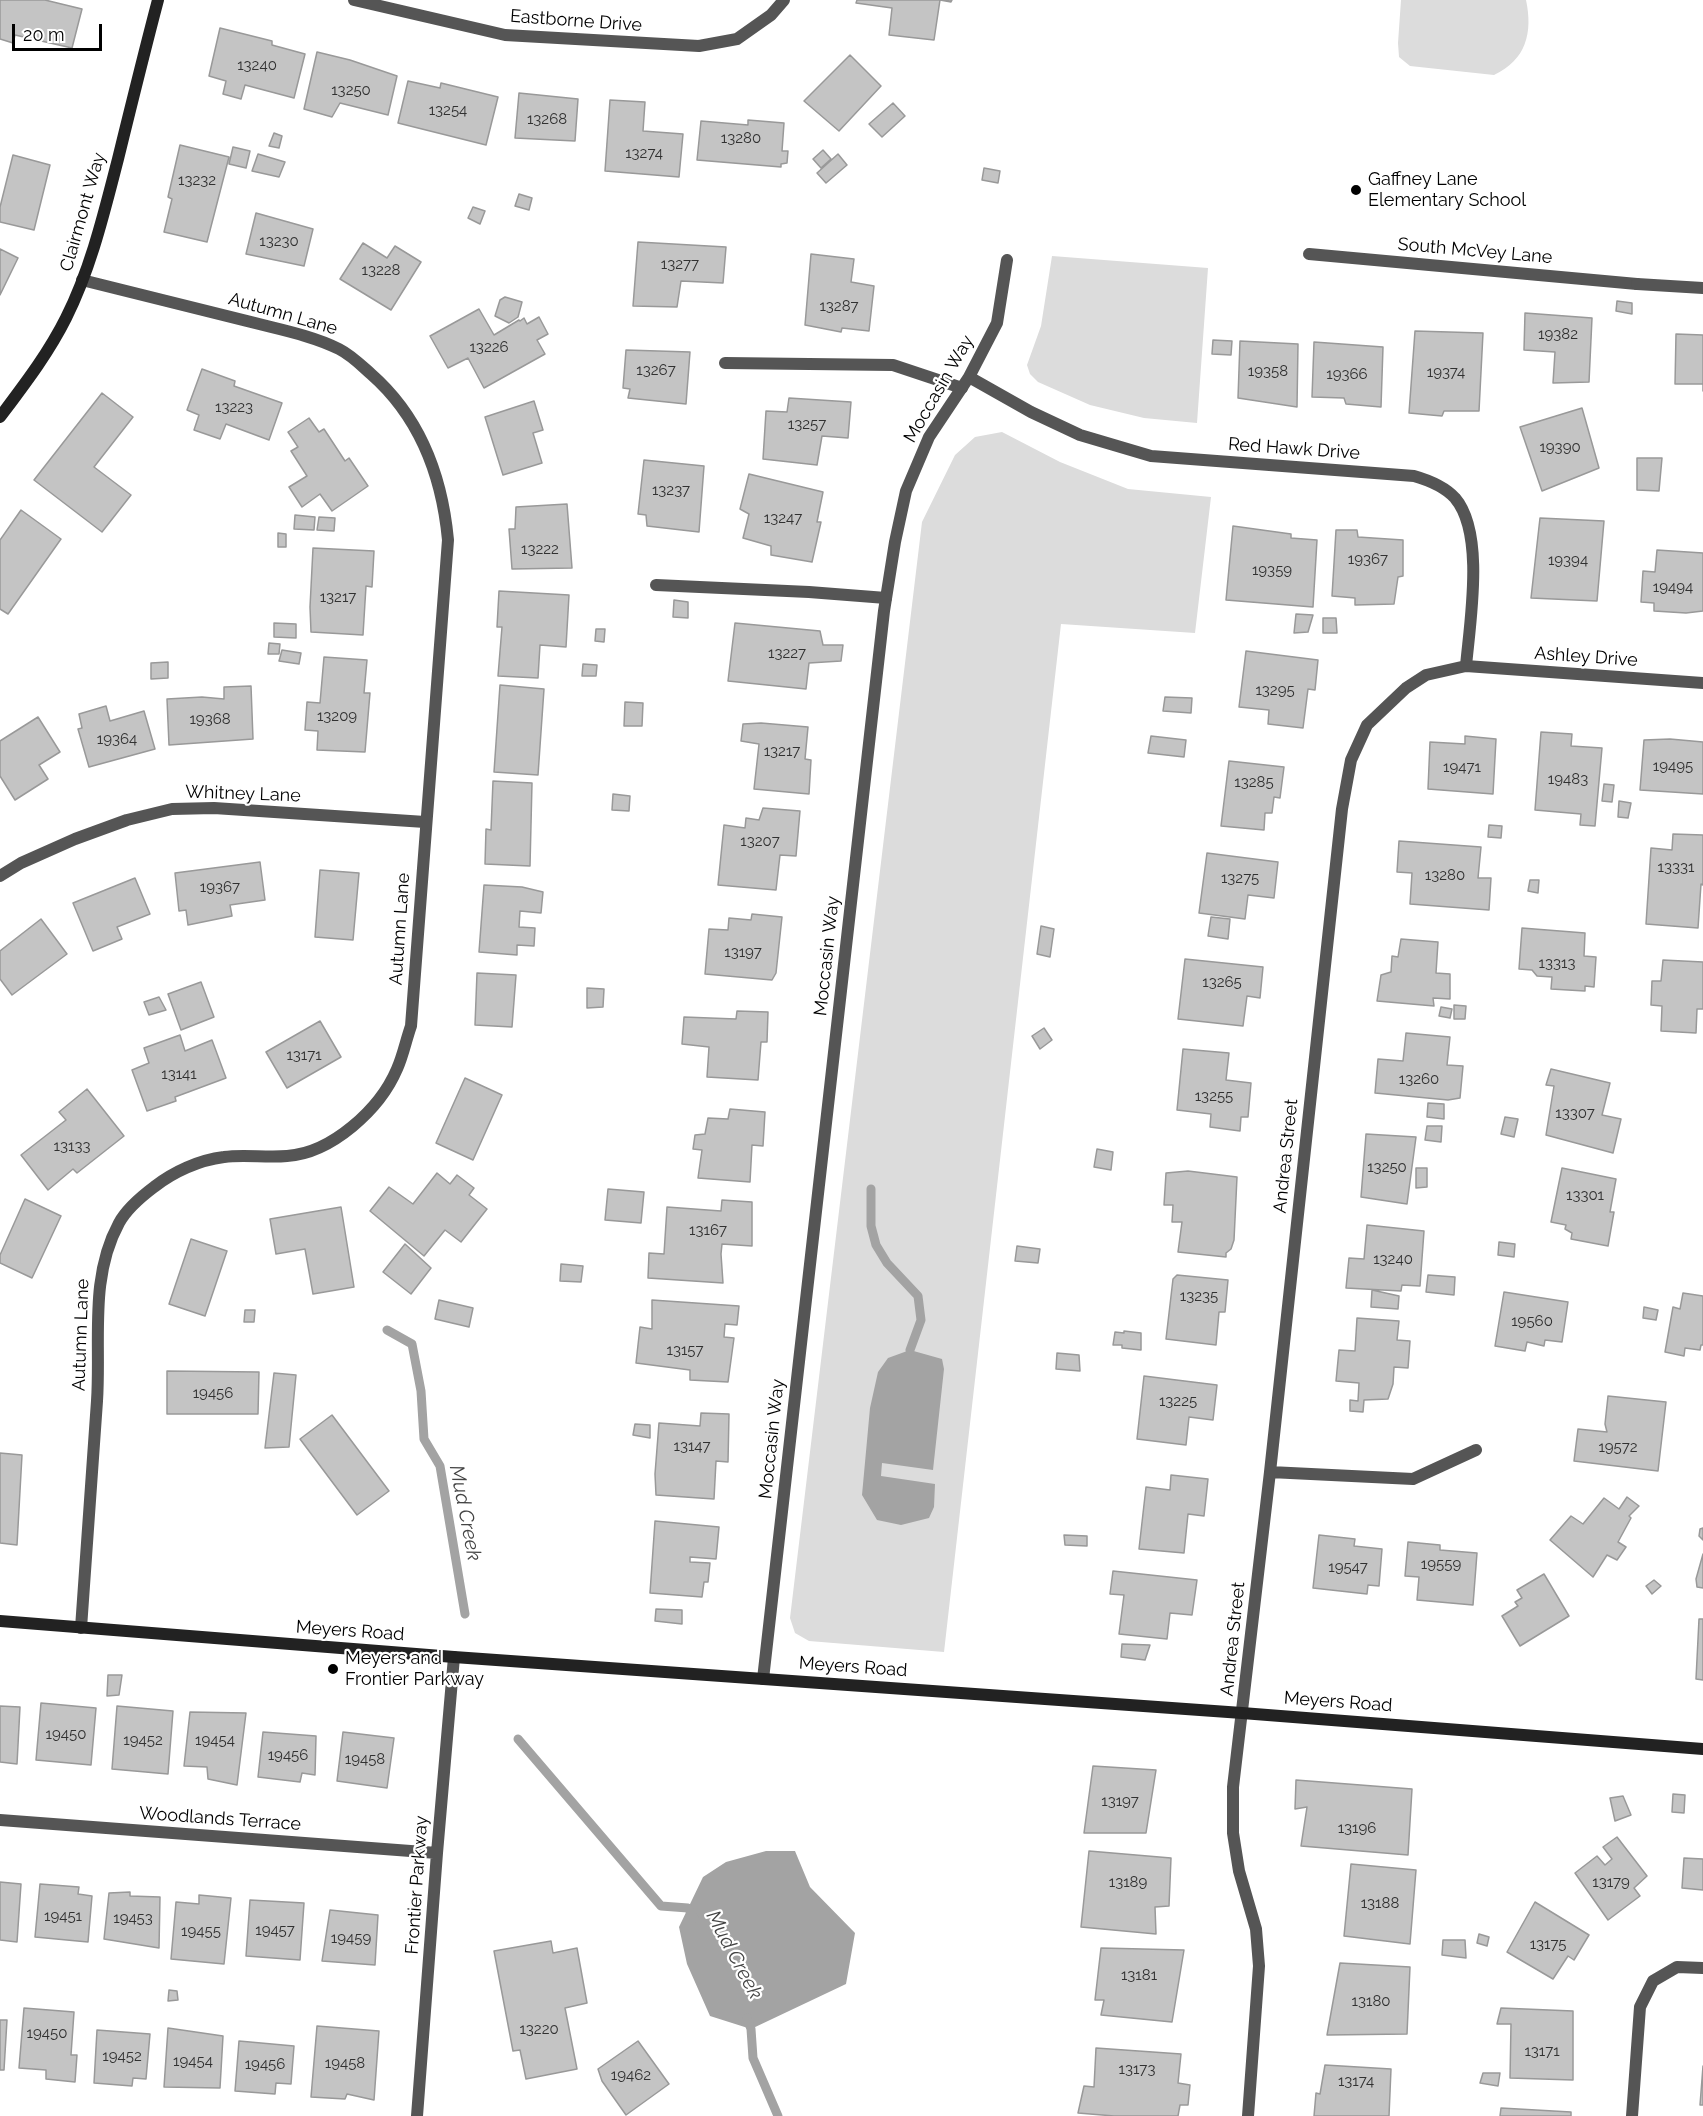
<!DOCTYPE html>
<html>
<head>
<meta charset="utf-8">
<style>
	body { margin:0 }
	#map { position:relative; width:1703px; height:2116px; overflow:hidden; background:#fff; font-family:Raleway,sans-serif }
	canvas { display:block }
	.scale { position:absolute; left:12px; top:24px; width:90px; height:27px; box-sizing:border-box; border:3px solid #000; border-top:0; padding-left:8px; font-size:18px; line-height:21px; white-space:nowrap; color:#000; -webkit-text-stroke:4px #fff; paint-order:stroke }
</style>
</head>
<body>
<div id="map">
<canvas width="1703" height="2116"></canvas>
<div class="scale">20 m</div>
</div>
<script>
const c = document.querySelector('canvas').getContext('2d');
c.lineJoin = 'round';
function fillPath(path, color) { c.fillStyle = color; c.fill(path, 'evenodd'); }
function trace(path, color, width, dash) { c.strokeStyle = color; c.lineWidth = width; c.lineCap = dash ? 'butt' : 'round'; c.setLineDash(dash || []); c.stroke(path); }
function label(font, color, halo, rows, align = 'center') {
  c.font = font + ' Raleway,sans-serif'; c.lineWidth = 4.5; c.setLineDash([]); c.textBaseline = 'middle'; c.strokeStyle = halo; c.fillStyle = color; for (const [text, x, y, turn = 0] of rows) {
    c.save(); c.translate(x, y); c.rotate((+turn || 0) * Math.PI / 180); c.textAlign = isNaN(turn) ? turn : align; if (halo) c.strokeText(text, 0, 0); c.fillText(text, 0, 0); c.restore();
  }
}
fillPath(new Path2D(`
	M1401 0H1526C1533 33 1526 60 1494 75L1410 66 1399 57 1398 43Z
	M1052 256 1208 268 1197 423 1144 418 1090 405 1038 382 1030 374 1027 365 1041 326Z
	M1002 432 1060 462 1128 489 1211 497 1195 633 1061 624 944 1652 809 1641 795 1633 790 1618 922 522 955 455 975 437Z`), '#dcdcdc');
fillPath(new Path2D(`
	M910 1350 942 1359 944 1369 933 1470 882 1463 881 1476 935 1484 934 1507 929 1518 901 1525 877 1520 862 1495 870 1408 878 1372 888 1358Z
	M766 1851H795L810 1887 855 1933 846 1984 751 2029 710 2016 687 1964 679 1927 703 1877 726 1862Z`), '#a3a3a3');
trace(new Path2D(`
	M871 1189V1226L876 1245 887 1263 918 1296 921 1320 910 1350
	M387 1330 412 1344 421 1391 424 1439 440 1466 465 1614
	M518 1739 661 1906 688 1908 694 1918
	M747 2018 751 2029 753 2058 778 2116`), '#a3a3a3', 9);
const building = new Path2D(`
	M0 0H45L82 9 72 48 15 35 13 43 0 39Z
	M857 0H952L951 2 940 0 934 40 889 35 892 8 856 3Z
	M220 28 272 41V45L305 54 294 98 245 85 241 99 223 94 226 81 209 76Z
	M317 52 350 60 397 76 388 115 340 103 332 117 304 109Z
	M850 55 881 86 839 131 804 101Z
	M408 81 440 88 441 83 498 97 486 145 398 123Z
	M519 93 578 99 575 141 515 138Z
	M610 100 645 102 643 131 683 134 679 177 605 171Z
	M893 103 905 116 882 137 869 124Z
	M748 120 784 123 782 151H788L787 163 781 164V167L697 160 701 121 748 125Z
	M274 133 282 136 279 148 269 146Z
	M180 145 229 157 207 242 164 232 172 199 168 197Z
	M233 147 250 151 246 168 229 164Z
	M823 150 831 159 821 168 813 159Z
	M258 154 285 162 279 177 252 171Z
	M838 154 847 165 826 183 817 173Z
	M13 155 50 165 34 230 0 222V207Z
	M984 168 1000 171 998 183 982 180Z
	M519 194 532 198 529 210 515 206Z
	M473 207 485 211 480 224 468 218Z
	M256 213 313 229 304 266 246 254Z
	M638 242 726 247 723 283 681 281 677 307 633 306Z
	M363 243 387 258 395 246 421 262 391 310 340 279Z
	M0 249 18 258 0 295Z
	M811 254 854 259 851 282 874 286 869 331 842 328 841 332 805 325Z
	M505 297 522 302 518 317 509 323 495 316 500 300Z
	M1617 301 1632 303V314L1616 311Z
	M479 309 494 335 519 320 520 321 524 318 527 324 539 317 548 334 537 340 545 354 484 388 468 358 448 368 430 336Z
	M1525 313 1592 318 1589 382 1553 383 1555 352 1524 350Z
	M1415 331 1483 333 1479 411H1444L1442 416 1409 413Z
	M1676 334 1703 335V391V384H1675Z
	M1213 340 1232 341 1231 355 1212 354Z
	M1240 341 1298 344 1297 407 1238 398Z
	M1314 342 1383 347 1381 407 1346 404 1344 398 1312 397Z
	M626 350 690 352 686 404 628 398 630 389 623 388Z
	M202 369 235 381 234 386 282 403 269 440 226 424 220 439 194 430 199 415 187 410Z
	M102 393 133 417 94 467 131 495 102 532 34 480Z
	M789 398 851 402 848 438 822 436 817 465 763 459 766 411 787 412Z
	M534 401 543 430 533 433 542 463 503 475 485 417Z
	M1582 408 1599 468 1542 491 1520 427Z
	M309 418 319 432 324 429 345 461 349 458 368 486 332 511 320 494 302 507 289 487 307 476 291 451 298 447 288 432Z
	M1637 458H1662L1659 491 1637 490Z
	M644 460 704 466 699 532 647 526 646 515 638 514Z
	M749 474 823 492 817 522H821L812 562 771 555V546L743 538 749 514 740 509Z
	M567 504 572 568 512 569 509 529H515L516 507Z
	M21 510 61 539 8 614 0 609V540Z
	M295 515 315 517 314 530 294 529Z
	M319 517 335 518 334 531 317 530Z
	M1540 518 1604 521 1597 601 1531 598Z
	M1233 526 1291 534V538L1317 540 1313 607 1226 600Z
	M1336 530H1357L1358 537 1403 540V576L1398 577 1394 604 1355 605V598L1332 596Z
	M278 533 286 534V547H278Z
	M313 548 374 551 372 587 366 586 363 635 311 632 310 607Z
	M1657 550 1703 553V611L1686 613 1654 611V603L1641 602 1643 571 1655 572Z
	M499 591 569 595 566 647 540 645 538 678 498 676 502 627H497Z
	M674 600 688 602V618L673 617Z
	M1296 614 1313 615 1308 632 1294 633Z
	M1323 618H1336L1337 633H1323Z
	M274 623 296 624V638L274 637Z
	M735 623 820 631 823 645H843L841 661 809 663 806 689 728 681Z
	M596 629H605L604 642 595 641Z
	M269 643 280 644 279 654H268Z
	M282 650 301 653 299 664 279 661Z
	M1246 651 1318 660 1315 690 1308 689 1303 728 1268 724 1269 710 1239 707Z
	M324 657 367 660 364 693H370L365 752 317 750 318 731 305 730 307 702 320 703Z
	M168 662V678L151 679V663Z
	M583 664 597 665 596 676H582Z
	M500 685 544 689 538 775 494 772Z
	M251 686 253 739 169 745 167 699 202 697 224 699V687Z
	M1165 697 1192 698 1191 713 1163 711Z
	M625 702 643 703 642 726H624Z
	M106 706 110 721 144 711 155 749 89 767 78 729 82 728 79 714Z
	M38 717 60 752 39 765 48 779 15 800 0 776V741Z
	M761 723 808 727 805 759 811 760 809 794 754 789 759 744 741 741 743 724Z
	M1541 732 1572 734 1571 746 1602 748 1595 826 1580 825 1581 814 1535 810Z
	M1151 736 1186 740 1184 757 1148 753Z
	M1465 736 1496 739 1493 794 1428 789 1430 742 1465 744Z
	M1670 739 1703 742V794L1640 790 1644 740Z
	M1229 761 1284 767 1280 798 1274 797 1272 813H1265L1264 830 1221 826Z
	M493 781 532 783 530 866 485 864 486 829 491 830Z
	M1604 784 1614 785 1612 802 1602 801Z
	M613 794 630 796 629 811 612 810Z
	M1619 801 1631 803 1628 818 1618 817Z
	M763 808 800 811 796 856 780 855 776 890 718 885 724 825 745 828 746 818 759 820Z
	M1489 825 1502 826 1501 838 1488 837Z
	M1673 834 1703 835V885L1701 884 1698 928 1646 924 1651 848 1672 850Z
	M1399 841 1481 847 1478 878H1491L1489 910 1410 904 1412 873 1397 872Z
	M1207 853 1278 862 1274 898 1248 895 1245 919 1199 913Z
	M260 862 265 900 230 905 232 916 188 925 186 910 179 911 175 873Z
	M320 870 359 873 353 940 315 937Z
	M135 878 150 914 117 927 122 939 93 951 73 903Z
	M1530 880H1539L1538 893 1528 891Z
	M484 885 522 887 543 892 541 913 520 911 519 927 535 928 534 946 517 945V955L479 952Z
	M752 914 782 917 776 973 772 980 705 974 709 929 728 930 729 918 751 920Z
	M1211 917 1230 919 1228 939 1208 936Z
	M41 919 67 954 12 995 0 979V951Z
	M1041 926 1054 929 1050 957 1037 954Z
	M1522 928 1585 933 1584 956 1596 957 1594 987 1585 986V991L1551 989 1552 977 1537 976 1532 970 1519 969Z
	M1401 939 1438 942 1436 973 1450 974V999L1433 998 1434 1006 1377 1001 1381 975 1391 972 1392 956 1398 957Z
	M1185 959 1263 967 1260 998 1247 996 1243 1026 1178 1019Z
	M1663 960 1703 962V1009H1697L1696 1033 1661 1031 1662 1006 1651 1005 1652 981H1661Z
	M477 973 516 975 512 1027 475 1025Z
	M201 982 214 1017 181 1030 168 994Z
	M587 988 604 989 603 1007 587 1008Z
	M159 997 166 1010 149 1015 144 1002Z
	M1454 1005 1466 1006 1465 1019H1454Z
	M1441 1007 1452 1009 1450 1018 1439 1016Z
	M737 1011 768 1012 767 1042H761L758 1080 707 1077 709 1047 682 1044 684 1017 736 1019Z
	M320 1021 341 1057 287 1088 266 1052Z
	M1044 1028 1052 1040 1040 1049 1032 1036Z
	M1406 1033 1450 1037 1447 1065 1463 1066 1460 1098 1448 1100 1375 1093 1378 1059 1403 1061Z
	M180 1035 185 1051 212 1040 226 1078 175 1097 176 1101 147 1111 132 1070 149 1063 144 1048Z
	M1183 1049 1229 1053 1226 1080 1251 1083 1248 1117H1241L1240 1131 1210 1127 1211 1114 1177 1110Z
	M1551 1069 1610 1083 1602 1115 1621 1119 1613 1153 1546 1135 1554 1086 1546 1085Z
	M465 1078 502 1095 473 1160 436 1143Z
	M87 1089 124 1136 77 1173 73 1169 48 1190 21 1155 66 1120 59 1112Z
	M1428 1103 1444 1104V1119L1427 1117Z
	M730 1109 765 1112 763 1146 752 1145 750 1182 698 1178 702 1150 693 1149 695 1135 705 1134 708 1118 728 1119Z
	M1505 1117 1518 1119 1514 1137 1501 1134Z
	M1427 1126H1442L1441 1142 1425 1140Z
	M1366 1134 1416 1137 1407 1204 1361 1197Z
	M1097 1149 1113 1152 1111 1170 1094 1167Z
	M1416 1168H1427V1187L1416 1188Z
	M1562 1168 1616 1179 1610 1212H1614L1608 1246 1571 1239 1572 1233 1565 1229 1566 1225 1551 1222Z
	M1188 1171 1237 1177 1234 1240 1231 1249 1226 1253V1257L1178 1252 1182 1222H1172L1173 1205H1164L1166 1173Z
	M437 1173 450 1184 457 1175 474 1188 469 1195 487 1209 461 1242 445 1230 424 1256 370 1211 389 1187 413 1204Z
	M608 1189 644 1192 641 1223 605 1220Z
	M25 1199 61 1216 32 1278 0 1263V1255Z
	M722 1200 752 1202V1246L722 1244 721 1254 723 1283 648 1278 649 1253 664 1254 667 1207 721 1211Z
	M341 1207 354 1287 313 1294 305 1249 276 1254 270 1219Z
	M1367 1225 1424 1231 1420 1286 1402 1285 1401 1291 1346 1288 1349 1258 1364 1259Z
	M191 1239 227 1251 205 1316 169 1304Z
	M1499 1242 1515 1244 1514 1257 1498 1255Z
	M405 1244 431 1268 411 1294 383 1272Z
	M1017 1246 1040 1249 1038 1263 1015 1261Z
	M561 1264 583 1266 581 1282 560 1281Z
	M1177 1275 1228 1280 1225 1312H1219L1216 1345 1166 1339 1173 1279Z
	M1428 1275 1455 1277 1454 1295 1426 1292Z
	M1372 1290 1399 1296 1398 1309 1371 1307Z
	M1504 1292 1568 1302 1562 1342 1545 1340 1544 1346 1527 1342 1525 1351 1495 1346Z
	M1683 1293 1703 1296V1345H1701L1700 1350 1685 1348 1684 1356 1665 1352 1673 1307 1680 1309Z
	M439 1300 473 1308 469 1327 435 1319Z
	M652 1300 739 1306 737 1325 725 1324 724 1337 734 1338 728 1382 690 1380V1370L636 1363 640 1327 652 1329Z
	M1644 1307 1658 1310 1656 1320 1643 1318Z
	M245 1310H255L254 1322H244Z
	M1357 1318 1399 1321 1397 1340 1410 1341 1408 1368 1394 1367 1393 1384 1388 1399 1364 1400 1363 1412 1350 1411V1400L1358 1401 1359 1383 1336 1381 1339 1350 1355 1351Z
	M1124 1331 1141 1333V1350L1122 1348V1345H1113L1115 1332 1124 1333Z
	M1057 1353 1079 1355 1080 1371 1056 1369Z
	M167 1371 259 1372 258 1414H167Z
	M274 1373 296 1375 289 1447 265 1448Z
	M1144 1376 1217 1385 1213 1420 1189 1417 1186 1445 1137 1439Z
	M1608 1396 1666 1402 1658 1471 1574 1461 1578 1429 1607 1432 1605 1424Z
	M701 1413 729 1414 728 1462 716 1461 714 1499 656 1495 655 1474 659 1423 700 1426Z
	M332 1415 389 1491 357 1515 300 1439Z
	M635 1424 650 1425V1438L633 1435Z
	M0 1453 22 1455 17 1545 0 1543Z
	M1171 1475 1208 1479 1204 1516 1188 1514 1184 1553 1139 1549 1146 1487 1170 1490Z
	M1627 1497 1639 1506 1629 1516 1631 1518 1618 1542 1626 1547 1617 1560 1607 1555 1593 1577 1550 1540 1571 1516 1583 1524 1604 1498 1619 1509Z
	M655 1521 719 1527 716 1559 690 1557V1562L710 1563 708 1582H704L702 1597 650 1593Z
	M1703 1528V1540L1699 1536 1700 1529Z
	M1064 1535 1087 1536V1546L1065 1545Z
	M1319 1535 1355 1539 1354 1546 1382 1549 1379 1586 1368 1585 1367 1594 1313 1588Z
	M1408 1542 1440 1545V1550L1477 1553 1473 1605 1417 1600 1419 1577 1405 1576Z
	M1703 1554V1588L1697 1587 1696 1579Z
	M1113 1571 1197 1580 1192 1615 1170 1613 1167 1639 1119 1634 1124 1595 1110 1594Z
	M1544 1574 1569 1616 1520 1646 1502 1616 1518 1606 1515 1602 1522 1598 1517 1590Z
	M1654 1580 1661 1586 1652 1594 1646 1586Z
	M656 1609 682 1610V1624L655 1621Z
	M1699 1619H1703V1680L1696 1679Z
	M1122 1644 1150 1645 1145 1660 1121 1657Z
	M108 1675H122L119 1695 107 1696Z
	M41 1703 96 1708 91 1765 36 1760Z
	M0 1706 20 1707 17 1764 0 1762Z
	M117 1706 173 1711 168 1774 112 1769Z
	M190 1712 246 1713 237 1785 208 1779 207 1767 184 1766Z
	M263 1732 316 1736 315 1775 302 1773 300 1782 258 1777Z
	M343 1732 394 1738 387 1788 337 1781Z
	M1093 1766 1156 1770 1146 1833H1084Z
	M1296 1780 1412 1789 1408 1855 1301 1846 1307 1807 1295 1809Z
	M1673 1794 1685 1795 1684 1813 1672 1812Z
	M1623 1796 1631 1815 1615 1821 1610 1798Z
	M1617 1837 1647 1876 1634 1888 1640 1896 1608 1920 1575 1873 1597 1856 1605 1865 1612 1859 1603 1847Z
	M1089 1851 1171 1858 1169 1906 1155 1907 1156 1934 1081 1927Z
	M1684 1858 1703 1859V1890L1682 1888Z
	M1351 1864 1416 1870 1410 1944 1344 1936Z
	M0 1882 21 1884 17 1942 0 1940Z
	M40 1884 79 1887 78 1894 92 1896 88 1942 35 1937Z
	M130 1892V1896L160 1897 159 1948 104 1939 109 1893Z
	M199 1895 231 1898 224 1964 171 1959 176 1902 199 1904Z
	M250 1900 304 1903 300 1960 246 1956Z
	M1535 1902 1589 1935 1574 1960 1568 1956 1553 1979 1507 1952Z
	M330 1910 378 1915 375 1965 322 1961Z
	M1479 1934 1489 1937 1487 1946 1477 1943Z
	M1443 1940H1465L1466 1958 1442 1955Z
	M551 1941 553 1953 577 1948 587 2003 565 2008 577 2069 526 2079 520 2050 513 2051 494 1951Z
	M1101 1948 1184 1950 1172 2022 1101 2015 1104 2000H1095Z
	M1340 1963 1410 1967 1407 2034 1327 2035Z
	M169 1990 177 1991 178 2000 168 2001Z
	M24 2008 74 2012 71 2055H77L75 2082 46 2079V2070L19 2068Z
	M1501 2008 1573 2011V2080L1510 2078 1511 2024H1497Z
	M0 2020H7L4 2070H0Z
	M317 2026 379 2031 374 2100 347 2094 345 2099 311 2097Z
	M168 2028 223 2036 220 2088 164 2087Z
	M97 2030 150 2034 146 2079 133 2078 132 2086 94 2083Z
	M239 2041 294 2046 291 2084 276 2083 275 2094 235 2091Z
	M638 2041 669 2084 626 2115 602 2081 598 2069Z
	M1096 2048 1181 2054 1178 2083 1190 2085 1188 2105H1180L1178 2116H1114L1078 2113 1084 2086 1094 2087Z
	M1325 2065 1391 2069 1389 2116H1314L1316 2093 1320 2094Z
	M1703 2066V2105H1700Z
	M1483 2073H1500L1498 2086 1480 2083Z
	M1501 2108 1571 2112V2116H1500Z`);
fillPath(building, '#c4c4c4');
trace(building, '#999', 1.5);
trace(new Path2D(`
	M1309 254 1637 284
	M725 363 893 365 962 388
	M656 585 809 592 886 598`), '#555', 12);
trace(new Path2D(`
	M354 0 505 35 699 46 737 39 771 15 784 0
	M1637 284 1703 288
	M969 377 1031 412 1080 435 1151 456 1414 476C1428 480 1444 486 1455 498 1485 533 1470 621 1466 666
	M0 876 21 863 75 839 127 820 172 809 214 808 425 822
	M1270 1472 1413 1479 1476 1450
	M81 1628C86 1552 92 1477 97 1401 101 1341 89 1278 119 1223 126 1210 142 1196 154 1187 173 1172 199 1160 224 1157 244 1154 266 1158 287 1156 332 1153 380 1109 397 1069 403 1056 406 1040 411 1026L448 540C442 476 420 417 371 374 361 365 351 355 339 349 311 335 277 329 247 321 192 307 137 294 82 280
	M763 1679 884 611 895 542 906 491 929 437 969 377 997 323 1007 260
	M0 1820 437 1853
	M417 2116 437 1853 454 1657
	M1248 2116 1259 1966 1256 1929 1239 1871 1233 1833V1787L1270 1472 1342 809 1351 760 1367 725 1406 688 1426 675 1466 666 1703 683
	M1632 2116 1640 2007 1653 1981 1677 1967 1703 1968`), '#555', 12);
trace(new Path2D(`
	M0 417C24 385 48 354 66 318 91 268 104 213 118 159 131 106 144 53 158 0
	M0 1621 454 1657 1242 1713 1703 1749`), '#222', 12);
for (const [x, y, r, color] of [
	[1356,190,6,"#000"],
	[333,1669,6,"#000"]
]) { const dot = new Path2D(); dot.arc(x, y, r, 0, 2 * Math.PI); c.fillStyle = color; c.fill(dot); trace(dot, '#fff', 2); }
label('15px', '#313131', null, [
	["13240",257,65],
	["13250",351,90],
	["13254",448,110],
	["13268",547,119],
	["13280",741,138],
	["13274",644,153],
	["13232",197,180],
	["13230",279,241],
	["13277",680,264],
	["13228",381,270],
	["13287",839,306],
	["19382",1558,334],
	["13226",489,347],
	["13267",656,370],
	["19358",1268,371],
	["19374",1446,372],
	["19366",1347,374],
	["13223",234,407],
	["13257",807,424],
	["19390",1560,447],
	["13237",671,490],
	["13247",783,518],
	["13222",540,549],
	["19367",1368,559],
	["19394",1568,560],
	["19359",1272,570],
	["19494",1673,587],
	["13217",338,597],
	["13227",787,653],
	["13295",1275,690],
	["13209",337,716],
	["19368",210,719],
	["19364",117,739],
	["13217",782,751],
	["19495",1673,766],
	["19471",1462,767],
	["19483",1568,779],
	["13285",1254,782],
	["13207",760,841],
	["13331",1676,867],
	["13280",1445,875],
	["13275",1240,878],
	["19367",220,887],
	["13197",743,952],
	["13313",1557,963],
	["13265",1222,982],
	["13171",304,1055],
	["13141",179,1074],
	["13260",1419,1079],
	["13255",1214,1096],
	["13307",1575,1113],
	["13133",72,1146],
	["13250",1387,1167],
	["13301",1585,1195],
	["13167",708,1230],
	["13240",1393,1259],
	["13235",1199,1296],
	["19560",1532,1321],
	["13157",685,1350],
	["19456",213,1393],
	["13225",1178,1401],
	["13147",692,1446],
	["19572",1618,1447],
	["19559",1441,1564],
	["19547",1348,1567],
	["19450",66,1734],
	["19452",143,1740],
	["19454",215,1740],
	["19456",288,1755],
	["19458",365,1759],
	["13197",1120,1801],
	["13196",1357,1828],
	["13189",1128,1882],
	["13179",1611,1882],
	["13188",1380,1903],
	["19451",63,1916],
	["19453",133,1918],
	["19457",275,1930],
	["19455",201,1931],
	["19459",351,1938],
	["13175",1548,1944],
	["13181",1139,1975],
	["13180",1371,2001],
	["13220",539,2029],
	["19450",47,2033],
	["13171",1542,2051],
	["19452",122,2056],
	["19454",193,2061],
	["19458",345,2063],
	["19456",265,2064],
	["13173",1137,2069],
	["19462",631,2075],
	["13174",1356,2081]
]);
label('18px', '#000', '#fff', [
	["Eastborne Drive",576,21,4],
	["Clairmont Way",83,212,-74],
	["South McVey Lane",1475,251,5],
	["Autumn Lane",283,314,16],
	["Moccasin Way",939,389,-60],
	["Red Hawk Drive",1294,449,4],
	["Ashley Drive",1586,657,4],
	["Whitney Lane",243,794,2],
	["Autumn Lane",400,929,-86],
	["Moccasin Way",827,956,-84],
	["Andrea Street",1286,1156,-84],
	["Autumn Lane",81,1335,-88],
	["Moccasin Way",772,1439,-84],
	["Meyers Road",350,1631,4],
	["Andrea Street",1233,1639,-84],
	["Meyers Road",853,1667,4],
	["Meyers Road",1338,1702,4],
	["Woodlands Terrace",220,1819,4],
	["Frontier Parkway",417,1885,-86]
]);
label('18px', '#000', '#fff', [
	["Gaffney Lane",1368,180],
	["Elementary School",1368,201],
	["Meyers and",345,1659],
	["Frontier Parkway",345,1680]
], 'left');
label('italic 20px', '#444', '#fff', [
	["Mud Creek",465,1513,79],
	["Mud Creek",734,1955,62]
]);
</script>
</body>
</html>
